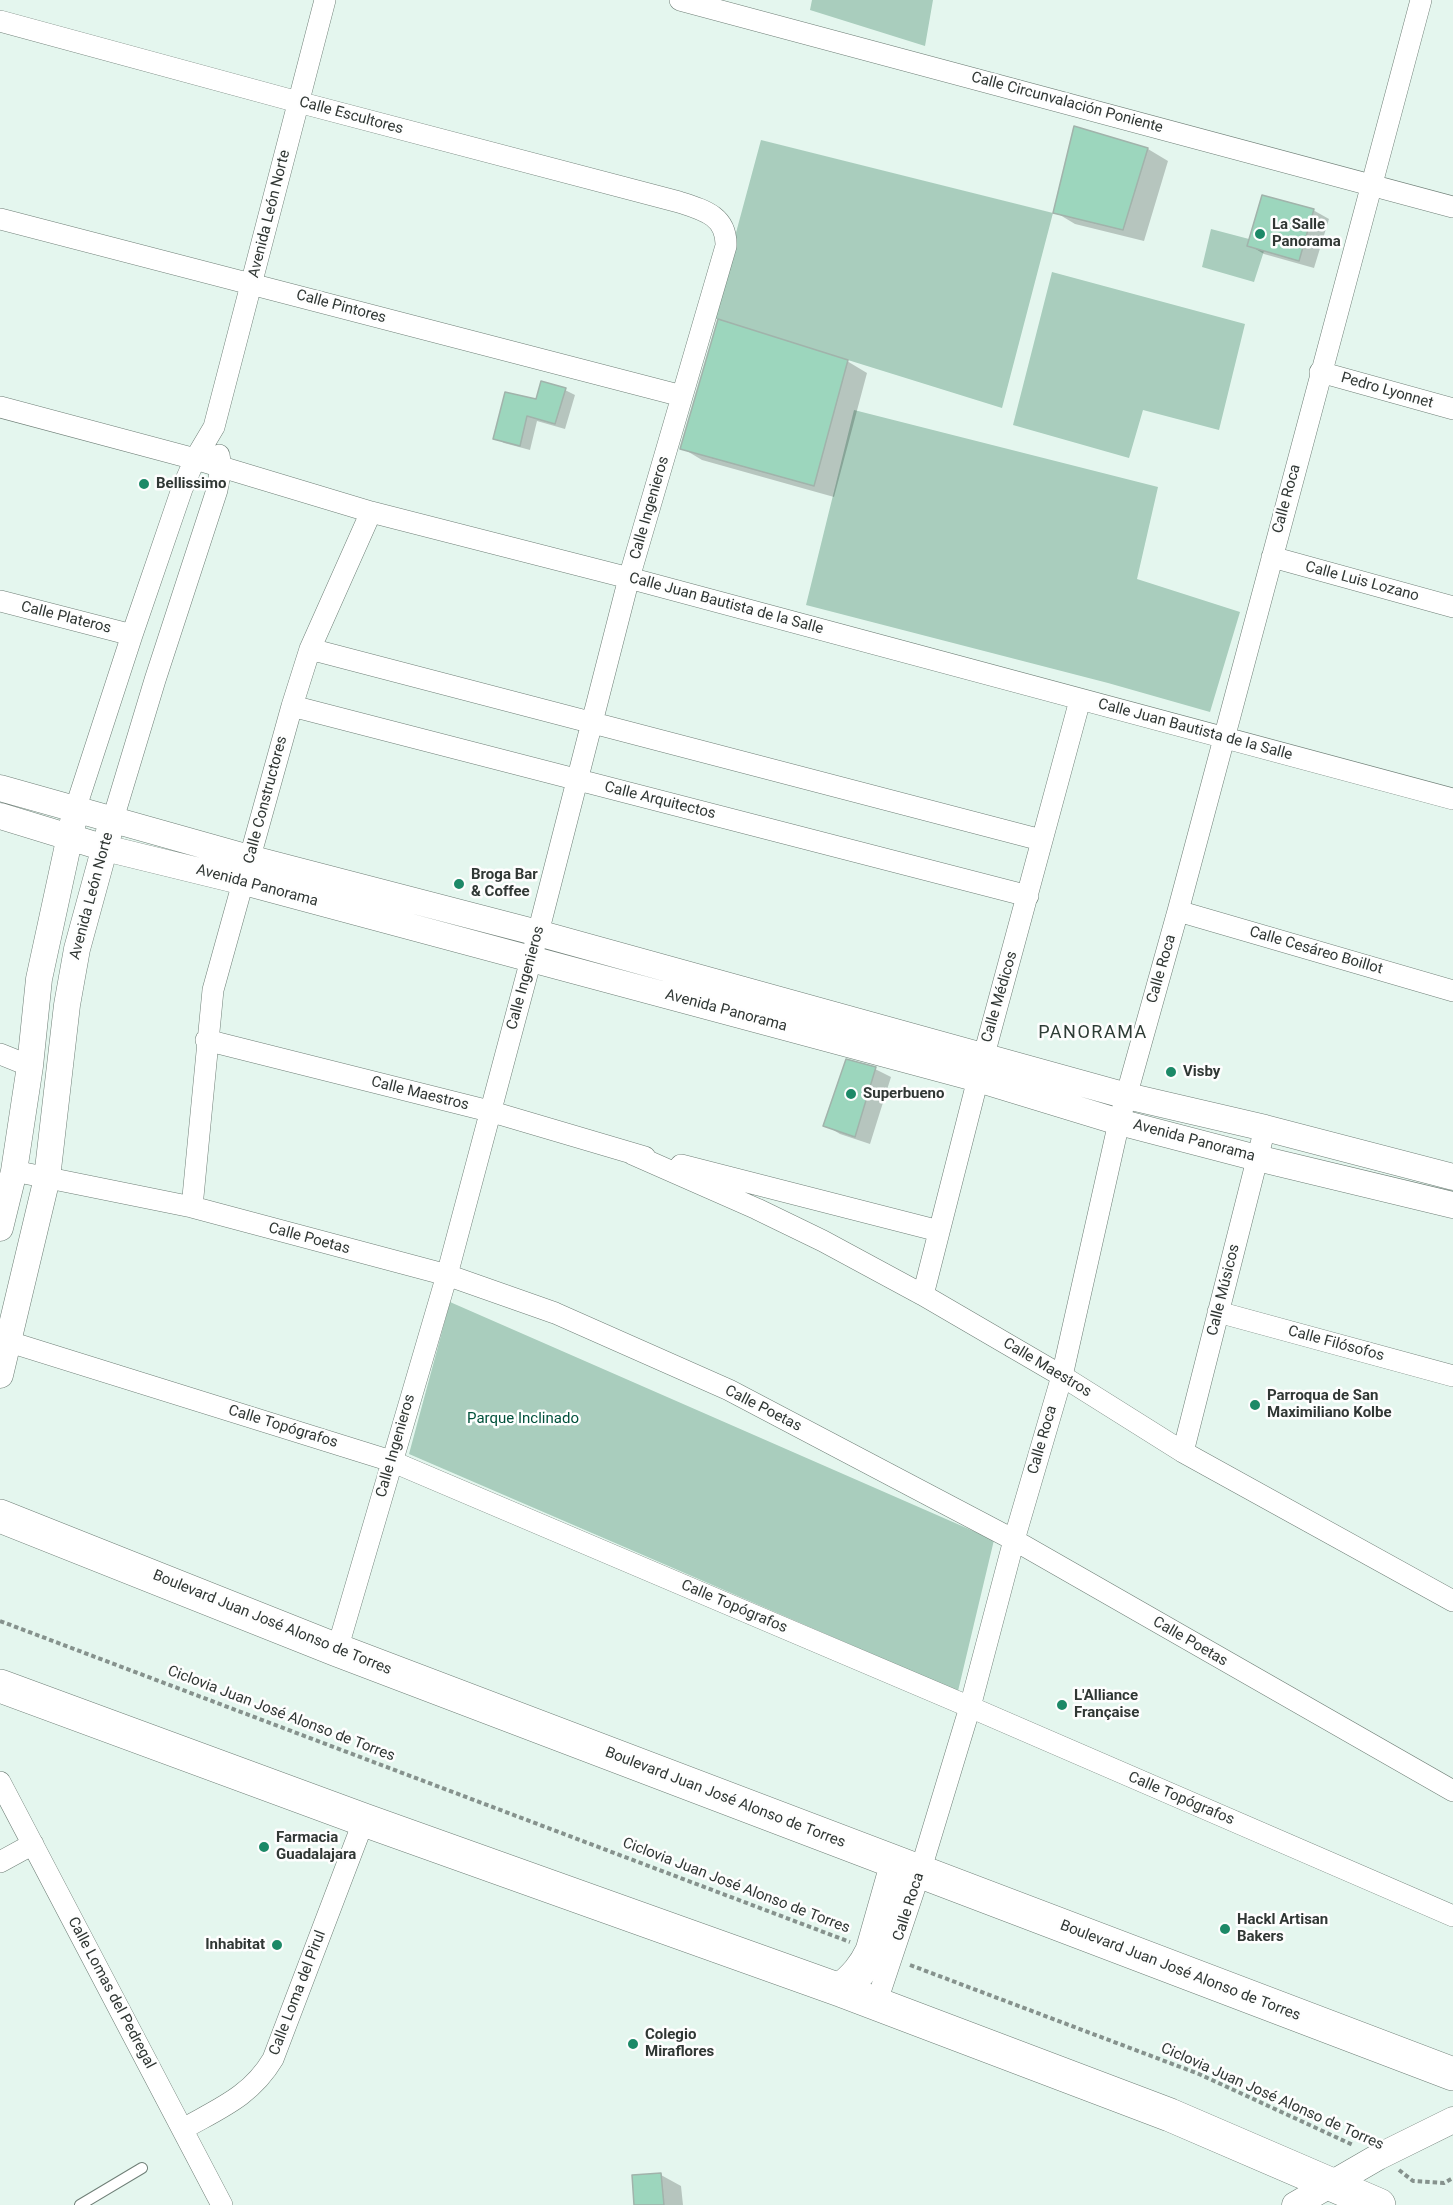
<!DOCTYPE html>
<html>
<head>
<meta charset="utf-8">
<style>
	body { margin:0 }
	canvas { display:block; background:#e4f6ee }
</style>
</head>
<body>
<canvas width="1453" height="2205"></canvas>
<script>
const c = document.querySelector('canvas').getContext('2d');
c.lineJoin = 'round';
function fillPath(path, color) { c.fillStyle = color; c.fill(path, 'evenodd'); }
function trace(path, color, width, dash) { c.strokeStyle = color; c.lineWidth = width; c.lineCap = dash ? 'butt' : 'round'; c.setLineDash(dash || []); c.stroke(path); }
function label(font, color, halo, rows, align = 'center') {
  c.font = font + ' Roboto,sans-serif'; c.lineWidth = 5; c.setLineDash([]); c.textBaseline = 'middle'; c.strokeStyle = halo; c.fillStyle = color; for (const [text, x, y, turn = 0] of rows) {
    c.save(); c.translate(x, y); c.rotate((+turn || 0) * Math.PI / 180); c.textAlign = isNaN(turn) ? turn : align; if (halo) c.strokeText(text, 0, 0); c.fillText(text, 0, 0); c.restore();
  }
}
fillPath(new Path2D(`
	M812 0H933L925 46 810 10Z
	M761 140 1053 213 1002 408 713 318Z
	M1211 229 1249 239 1264 251 1254 282 1202 267Z
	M1052 272 1245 324 1219 430 1143 410 1129 458 1013 425Z
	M854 410 1158 487 1137 579 1240 612 1210 712 1108 683 806 605Z
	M450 1302 994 1540 958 1691 409 1454Z`), '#a9cdbd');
fillPath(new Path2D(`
	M1148 149 1168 161 1144 241 1075 224 1055 212Z
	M1313 210 1329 219 1314 268 1264 254 1249 245Z
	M847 361 867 373 834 497 702 460 682 448Z
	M565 390 575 395 565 429 537 421 530 450 504 443 495 438 537 401Z
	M875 1069 891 1077 870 1144 840 1134 825 1125Z
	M661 2175 681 2186 683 2205H635Z`), '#0003');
const building = new Path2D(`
	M1074 126 1148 148 1123 230 1053 213Z
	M1262 195 1314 209 1299 261 1247 246Z
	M718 319 848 360 814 486 680 449Z
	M541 381 566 388 555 424 527 416 520 446 493 439 505 392 536 399Z
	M846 1059 876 1067 855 1137 823 1126Z
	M661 2173 664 2205H634L632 2175Z`);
fillPath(building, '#9cd6bd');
trace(building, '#a1b3ab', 1.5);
const service = new Path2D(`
	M80 2205 142 2168`);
const minor = new Path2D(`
	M680 0 1453 207
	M0 21 298 102 679 202C704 210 727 216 726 246L629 578 538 933 447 1275 337 1650
	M0 219 682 396
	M1320 372 1453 409
	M0 407 195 459 371 512 629 578 1453 799
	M1272 557 1453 607
	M0 601 132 635
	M310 649 1041 840
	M292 706 1028 896
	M75 810 132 635 182 489 195 459 214 427 325 0
	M113 819 155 680 217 490 221 467 219 455
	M1178 911 1453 991
	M206 1040 489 1111 645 1157
	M0 1054 30 1066
	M632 1154 757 1209 823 1241 923 1295 1062 1376 1183 1452 1453 1601
	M681 1165 939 1231
	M14 1171 192 1207 447 1275 555 1313 729 1390 1014 1540 1453 1791
	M192 1207 213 990 292 706 310 649 371 512
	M923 1295 984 1055 1080 700
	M1218 1312 1453 1376
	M0 1339 391 1461 970 1707 1453 1916
	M1183 1452 1265 1128
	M0 1782 222 2205
	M0 1862 33 1844
	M876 2004 920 1872 970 1707 1014 1540 1062 1376 1119 1122 1178 911 1421 0
	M183 2129C220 2108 251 2096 273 2059L364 1820`);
const tertiary = new Path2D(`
	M0 788 249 858 538 933 1127 1096 1265 1128 1453 1177
	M0 816 105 848 244 882 978 1079 1119 1122 1257 1158 1453 1205
	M0 1228 14 1171 30 1066 39 979 73 822
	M0 1375 47 1178 67 1005 77 949 109 832
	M1295 2205 1378 2157 1453 2120`);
const primary = new Path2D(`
	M0 1516 337 1650 1453 2074
	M0 1686 364 1820 840 1990 1170 2115 1379 2205
	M840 1990C855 1978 864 1968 872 1951L897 1863`);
trace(service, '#6f7f77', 12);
trace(minor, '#6f7f77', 22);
trace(tertiary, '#6f7f77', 27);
trace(primary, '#6f7f77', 34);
trace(new Path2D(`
	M0 1621 850 1942
	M910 1965 1199 2074 1353 2145
	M1399 2170 1413 2181 1444 2183 1453 2178`), '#86928d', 4, [4.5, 3]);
trace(service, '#fff', 10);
trace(minor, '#fff', 21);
trace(tertiary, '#fff', 26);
trace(primary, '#fff', 33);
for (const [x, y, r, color] of [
	[1260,234,6,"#1c8967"],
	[144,484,6,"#1c8967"],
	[459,884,6,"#1c8967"],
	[1171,1072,6,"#1c8967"],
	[851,1094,6,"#1c8967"],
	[1255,1405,6,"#1c8967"],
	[1062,1705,6,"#1c8967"],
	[264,1847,6,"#1c8967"],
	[1225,1929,6,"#1c8967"],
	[277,1945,6,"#1c8967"],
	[633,2044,6,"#1c8967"]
]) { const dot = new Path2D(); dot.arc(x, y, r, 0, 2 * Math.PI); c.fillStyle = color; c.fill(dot); trace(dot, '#fefefe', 2); }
label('15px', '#303734', '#fefefe', [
	["Calle Circunvalación Poniente",1067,103,15],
	["Calle Escultores",351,116,15],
	["Avenida León Norte",270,214,-76],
	["Calle Pintores",341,307,15],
	["Pedro Lyonnet",1387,391,16],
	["Calle Roca",1287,499,-75],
	["Calle Ingenieros",650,508,-74],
	["Calle Luis Lozano",1362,582,15],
	["Calle Juan Bautista de la Salle",726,604,15],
	["Calle Plateros",66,618,14],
	["Calle Juan Bautista de la Salle",1195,730,15],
	["Calle Constructores",266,800,-75],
	["Calle Arquitectos",660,801,14],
	["Avenida Panorama",257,886,15],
	["Avenida León Norte",92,896,-75],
	["Calle Cesáreo Boillot",1316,951,16],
	["Calle Roca",1162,969,-74],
	["Calle Ingenieros",526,978,-75],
	["Calle Médicos",1000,997,-74],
	["Avenida Panorama",726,1011,15],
	["Calle Maestros",420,1094,14],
	["Avenida Panorama",1194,1141,15],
	["Calle Poetas",309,1239,15],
	["Calle Músicos",1224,1290,-76],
	["Calle Filósofos",1336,1344,15],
	["Calle Maestros",1047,1368,31],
	["Calle Poetas",763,1409,27],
	["Calle Topógrafos",283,1427,17],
	["Calle Roca",1043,1440,-74],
	["Calle Ingenieros",396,1446,-74],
	["Calle Topógrafos",734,1607,23],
	["Boulevard Juan José Alonso de Torres",272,1623,22],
	["Calle Poetas",1190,1642,30],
	["Ciclovia Juan José Alonso de Torres",281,1714,21],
	["Boulevard Juan José Alonso de Torres",725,1798,21],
	["Calle Topógrafos",1181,1799,23],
	["Ciclovia Juan José Alonso de Torres",736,1886,21],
	["Calle Roca",909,1907,-72],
	["Boulevard Juan José Alonso de Torres",1180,1971,21],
	["Calle Lomas del Pedregal",111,1993,62],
	["Calle Loma del Pirul",298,1993,-69],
	["Ciclovia Juan José Alonso de Torres",1272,2097,24]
]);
label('bold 15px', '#303734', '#fefefe', [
	["La Salle",1272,225],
	["Panorama",1272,242],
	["Bellissimo",156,484],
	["Broga Bar",471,875],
	["& Coffee",471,892],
	["Visby",1183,1072],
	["Superbueno",863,1094],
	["Parroqua de San",1267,1396],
	["Maximiliano Kolbe",1267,1413],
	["L'Alliance",1074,1696],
	["Française",1074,1713],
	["Farmacia",276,1838],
	["Guadalajara",276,1855],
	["Hackl Artisan",1237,1920],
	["Bakers",1237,1937],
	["Inhabitat",265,1945,"right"],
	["Colegio",645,2035],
	["Miraflores",645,2052]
], 'left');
label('15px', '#01513b', '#fefefe', [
	["Parque Inclinado",523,1419]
]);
c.letterSpacing = '1.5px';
label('18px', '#2d3c35', '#fefefe', [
	["PANORAMA",1093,1033]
]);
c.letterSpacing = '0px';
</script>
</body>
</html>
